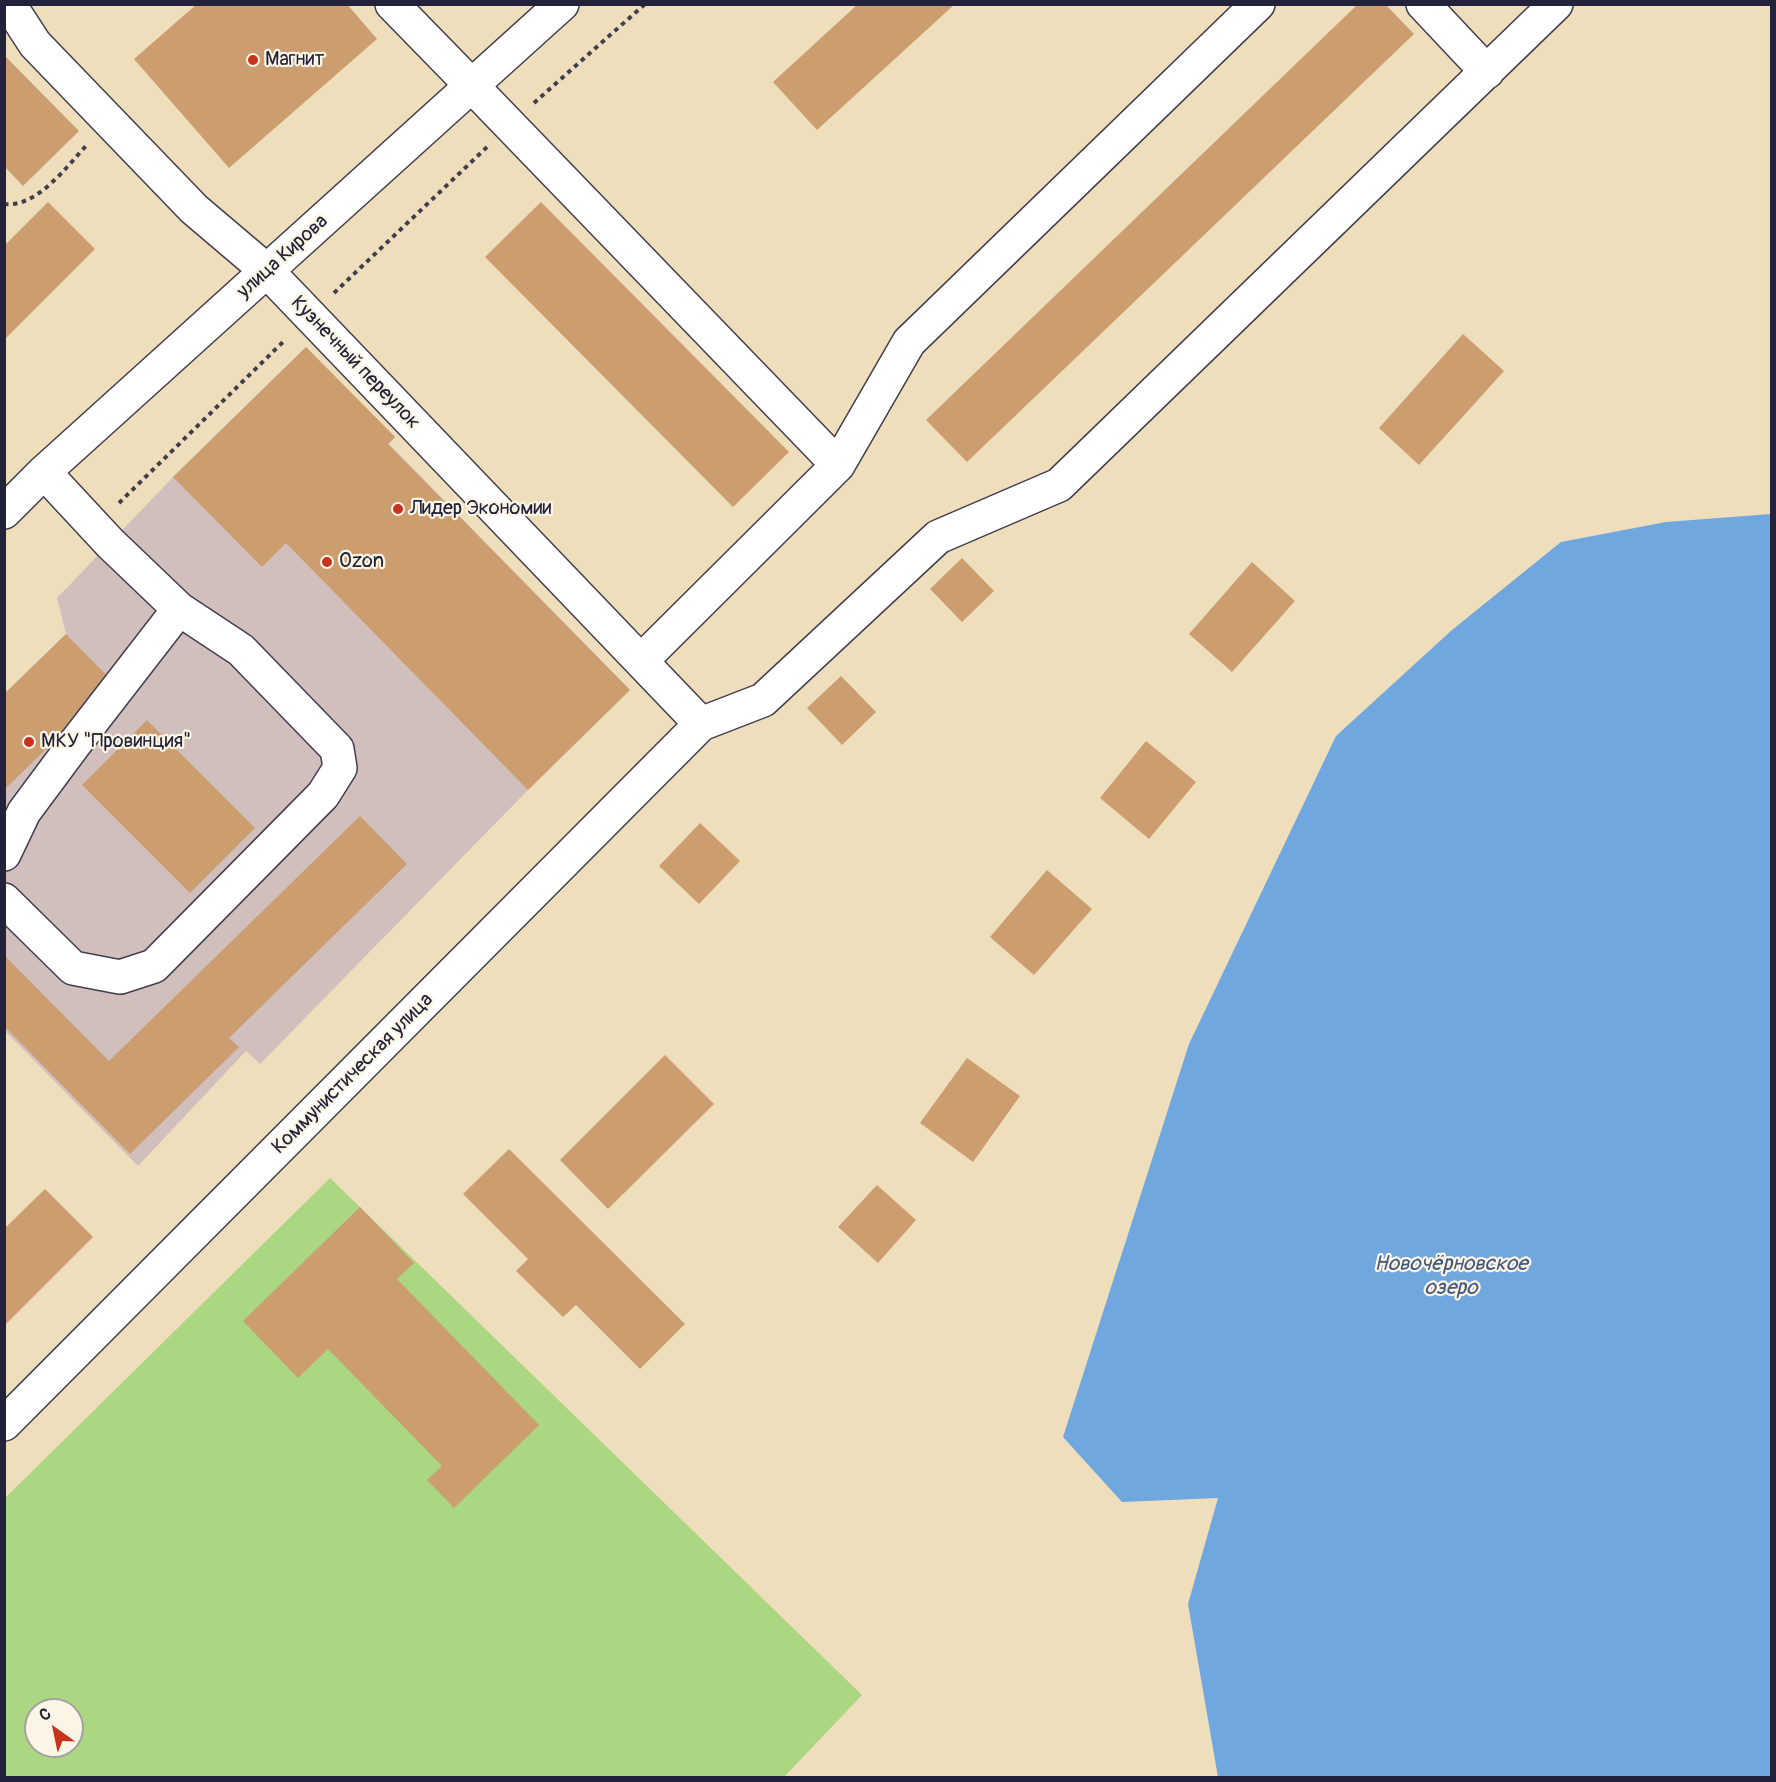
<!DOCTYPE html>
<html>
<head>
<meta charset="utf-8">
<style>
	body { margin:0 }
	#map { position:relative; width:1776px; height:1782px; overflow:hidden; background:#efdebc; font-family:Pangolin,sans-serif }
	canvas { display:block }
	.frame { position:absolute; inset:0; border:6px solid #22223b; pointer-events:none }
	.north { position:absolute; left:24px; top:1698px; width:60px; height:60px; box-sizing:border-box; background:#fcf5e5; border:2px solid #a5a1a1; border-radius:50%; rotate:327deg; font-size:16px; font-weight:700; line-height:24px; text-align:center; color:#22223b }
	.north::after { content:''; display:block; margin:auto; width:21px; height:27px; background:#c8321e; clip-path:polygon(50% 0,100% 100%,50% 72%,0 100%) }
</style>
</head>
<body>
<div id="map">
<canvas width="1776" height="1782"></canvas>
<div class="frame"></div>
<div class="north">С</div>
</div>
<script>
const c = document.querySelector('canvas').getContext('2d');
c.lineJoin = 'round';
function fillPath(path, color) { c.fillStyle = color; c.fill(path, 'evenodd'); }
function trace(path, color, width, dash) { c.strokeStyle = color; c.lineWidth = width; c.lineCap = dash ? 'butt' : 'round'; c.setLineDash(dash || []); c.stroke(path); }
function label(font, color, halo, rows, align = 'center') {
  c.font = font + ' Pangolin,sans-serif'; c.lineWidth = 4.5; c.setLineDash([]); c.textBaseline = 'middle'; c.strokeStyle = halo; c.fillStyle = color; for (const [text, x, y, turn = 0] of rows) {
    c.save(); c.translate(x, y); c.rotate((+turn || 0) * Math.PI / 180); c.textAlign = isNaN(turn) ? turn : align; if (halo) c.strokeText(text, 0, 0); c.fillText(text, 0, 0); c.restore();
  }
}
fillPath(new Path2D(`
	M306 347 395 437 389 444 630 690 528 790 260 1064 246 1051 138 1166 5 1031V694L66 634 57 598 173 477Z`), '#d1bfbd');
fillPath(new Path2D(`
	M330 1178 862 1695 784 1777 5 1778V1498ZM36 1710H72V1746H36Z`), '#abd783');
fillPath(new Path2D(`
	M1771 514V1777H1218L1188 1604 1218 1498 1122 1502 1063 1437 1189 1044 1336 736 1452 630 1561 542 1666 522Z`), '#6fa7de');
fillPath(new Path2D(`
	M197 4H347L377 39 229 168 134 59Z
	M858 4H955L817 130 773 82Z
	M1358 4H1385L1414 34 967 462 926 420Z
	M4 55 79 131 23 186 4 166Z
	M48 202 95 249 4 340V246Z
	M541 202 789 452 733 507 485 257Z
	M1463 334 1504 371 1419 465 1379 428Z
	M306 347 395 437 388 444 630 690 528 790 286 543 262 567 173 477Z
	M962 558 994 591 962 622 930 589Z
	M1252 562 1295 601 1232 672 1189 634Z
	M66 634 114 683 4 790V694Z
	M841 676 876 712 842 745 807 708Z
	M147 720 255 828 190 893 82 785Z
	M1146 741 1196 782 1149 839 1100 798Z
	M360 816 407 864 229 1038 239 1047 130 1154 4 1026V955L109 1061Z
	M700 823 740 861 699 904 659 866Z
	M1047 870 1092 909 1034 975 990 937Z
	M665 1055 714 1104 608 1209 560 1160Z
	M967 1058 1020 1096 973 1162 920 1123Z
	M509 1149 685 1324 640 1369 576 1305 563 1317 516 1271 528 1259 463 1194Z
	M877 1185 916 1220 878 1263 838 1227Z
	M45 1189 93 1237 4 1326V1229Z
	M360 1207 414 1263 397 1279 539 1425 454 1508 427 1480 442 1466 328 1349 298 1378 243 1321Z`), '#cc9d6f');
const minor = new Path2D(`
	M9 4 35 44 194 209 267 271 701 724
	M392 4 472 86 838 465
	M1423 4 1487 72
	M4 512 44 472 562 4
	M641 661 838 465 909 342 1258 4
	M4 854 24 812 73 746 179 609
	M4 900 73 968 120 977 154 966 323 795 340 768 337 749 241 650 179 609 110 543 44 472
	M4 1424 701 724 763 700 938 537 1059 485 1556 4`);
trace(minor, '#413e4e', 36);
trace(new Path2D(`
	M534 103 645 4
	M4 204C37 208 66 167 86 146
	M334 293 487 147
	M119 503 285 340`), '#413e4e', 4, [4.5, 4.5]);
trace(minor, '#fff', 33);
for (const [x, y, r, color] of [
	[253,60,6,"#c8321e"],
	[398,509,6,"#c8321e"],
	[327,562,6,"#c8321e"],
	[29,742,6,"#c8321e"]
]) { const dot = new Path2D(); dot.arc(x, y, r, 0, 2 * Math.PI); c.fillStyle = color; c.fill(dot); trace(dot, '#fcf5e5', 2); }
label('20px', '#22223b', '#fcf5e5', [
	["Магнит",265,60],
	["Лидер Экономии",410,509],
	["Ozon",339,562],
	["МКУ \"Провинция\"",41,742]
], 'left');
label('20px', '#22223b', '#fcf5e5', [
	["улица Кирова",283,257,-42],
	["Кузнечный переулок",355,363,46],
	["Коммунистическая улица",353,1074,-45]
]);
label('italic 21px', '#41577c', '#fcf5e5', [
	["Новочёрновское",1451,1265],
	["озеро",1451,1289]
]);
</script>
</body>
</html>
